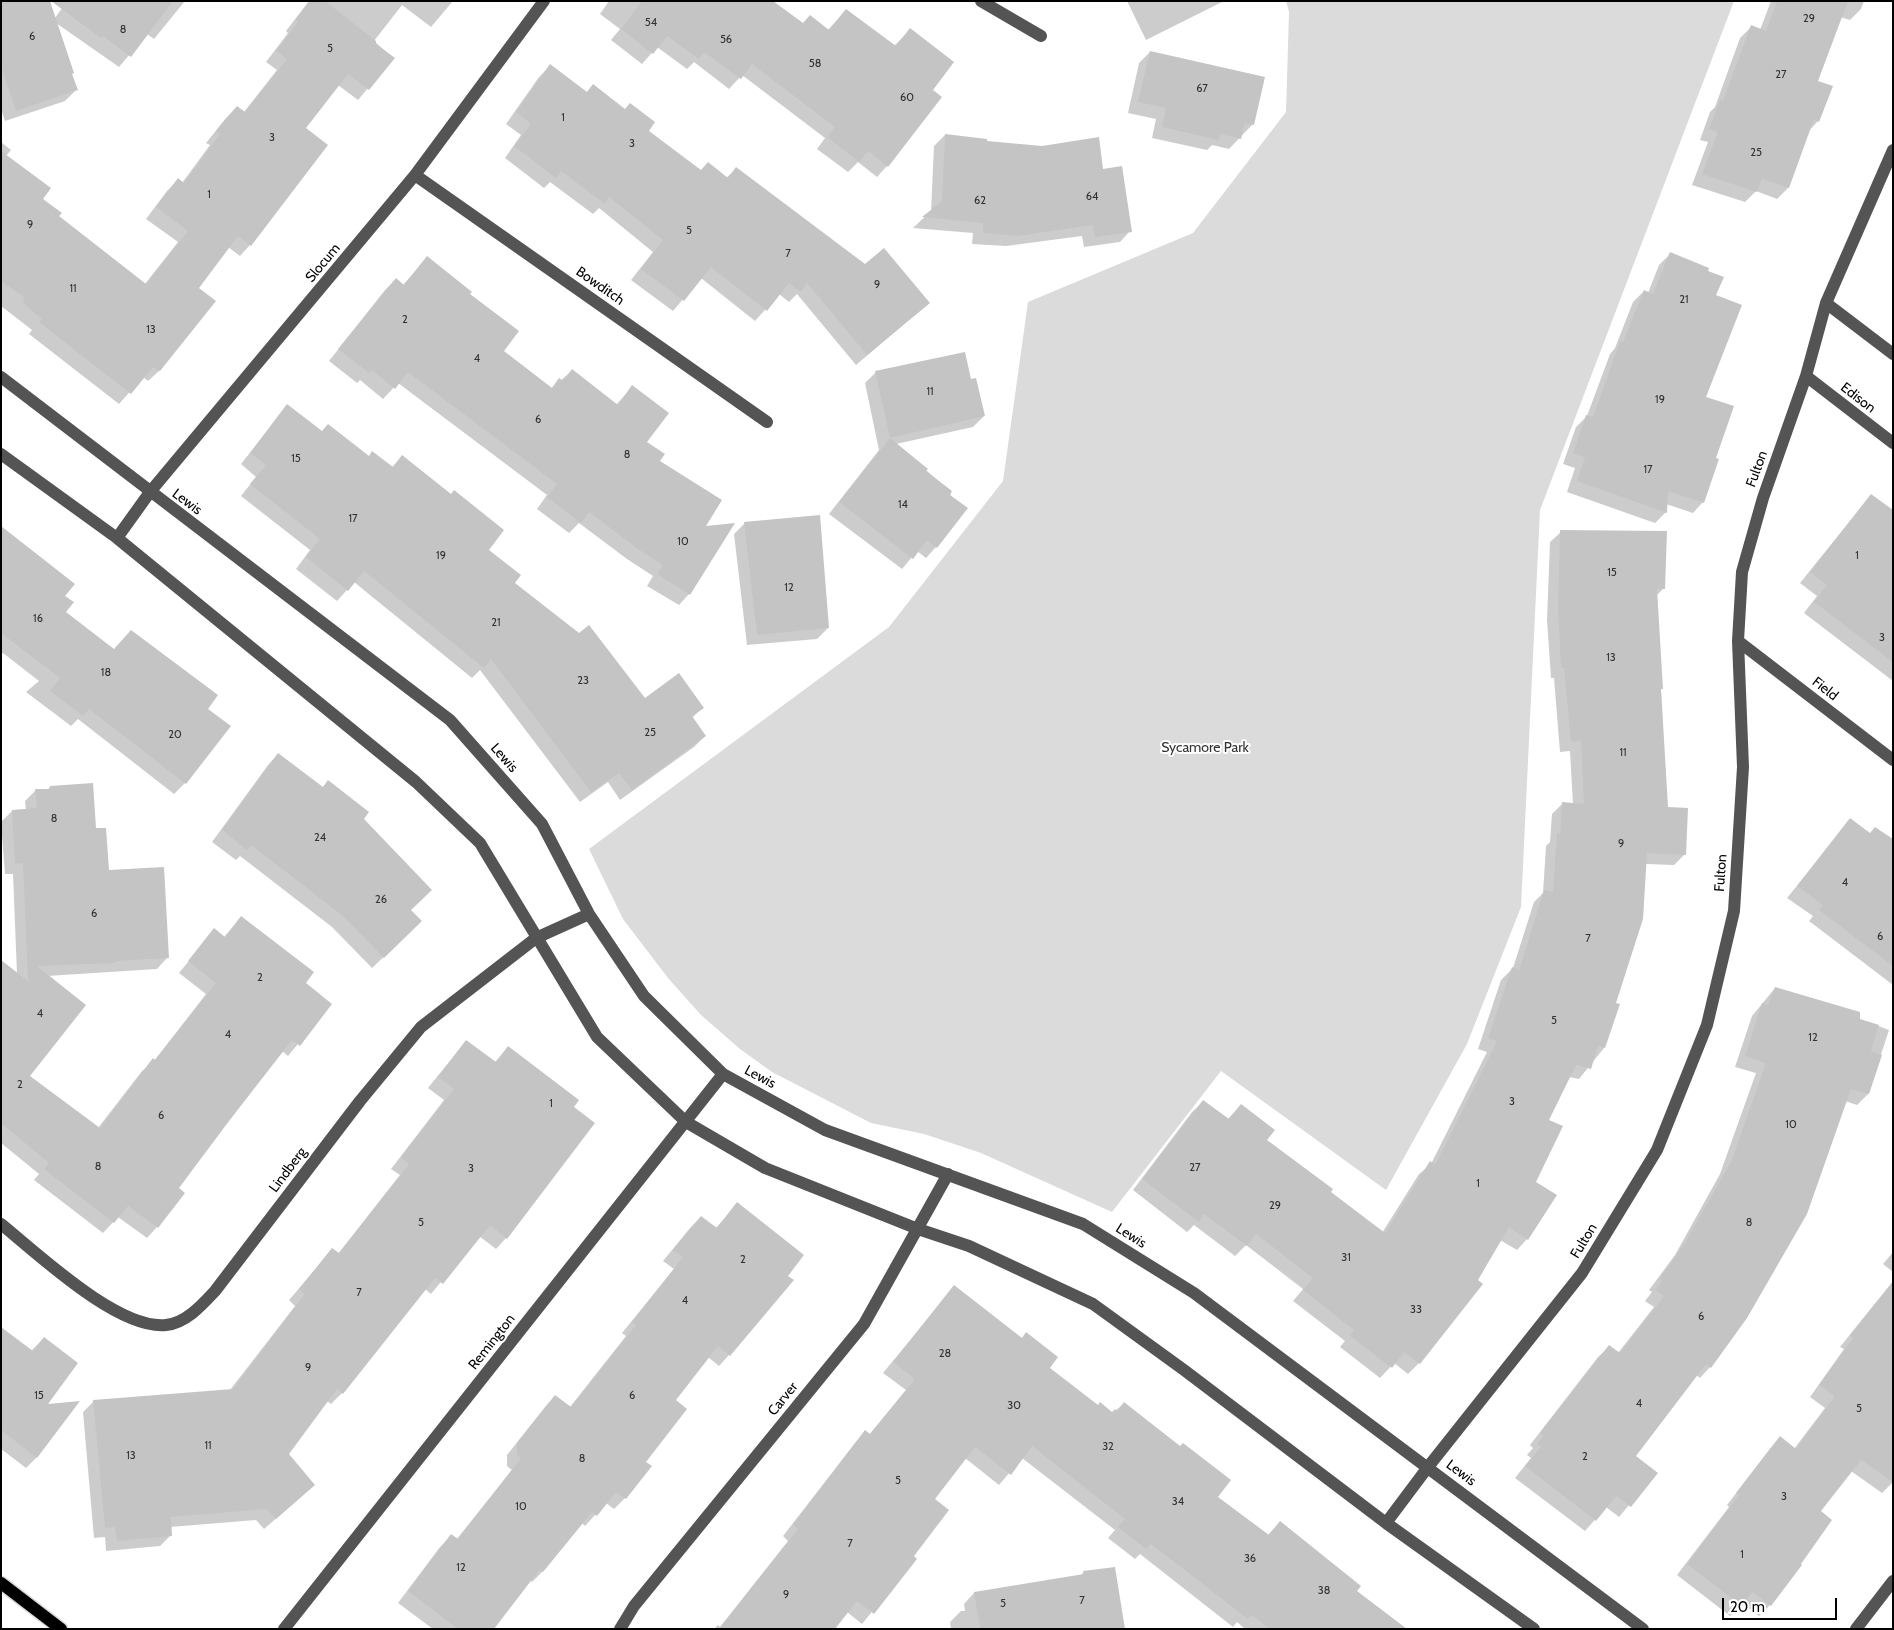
<!DOCTYPE html>
<html>
<head>
<meta charset="utf-8">
<style>
	body { margin:0 }
	#map { position:relative; width:1894px; height:1630px; overflow:hidden; background:#fff; font-family:Cabin,sans-serif }
	canvas { display:block }
	.frame { position:absolute; inset:0; border:2px solid #000; pointer-events:none }
	.scale { position:absolute; left:1722px; top:1598px; width:115px; height:22px; box-sizing:border-box; border:2px solid #000; border-top:0; padding-left:6px; font-size:15px; line-height:18px; white-space:nowrap; color:#000; -webkit-text-stroke:4px #fff; paint-order:stroke }
</style>
</head>
<body>
<div id="map">
<canvas width="1894" height="1630"></canvas>
<div class="frame"></div>
<div class="scale">20 m</div>
</div>
<script>
const c = document.querySelector('canvas').getContext('2d');
c.lineJoin = 'round';
function fillPath(path, color) { c.fillStyle = color; c.fill(path, 'evenodd'); }
function trace(path, color, width, dash) { c.strokeStyle = color; c.lineWidth = width; c.lineCap = dash ? 'butt' : 'round'; c.setLineDash(dash || []); c.stroke(path); }
function label(font, color, halo, rows, align = 'center') {
  c.font = font + ' Cabin,sans-serif'; c.lineWidth = 4; c.setLineDash([]); c.textBaseline = 'middle'; c.strokeStyle = halo; c.fillStyle = color; for (const [text, x, y, turn = 0] of rows) {
    c.save(); c.translate(x, y); c.rotate((+turn || 0) * Math.PI / 180); c.textAlign = isNaN(turn) ? turn : align; if (halo) c.strokeText(text, 0, 0); c.fillText(text, 0, 0); c.restore();
  }
}
fillPath(new Path2D(`
	M1286 1H1734L1540 510 1521 907 1467 1044 1386 1190 1221 1071 1112 1212 981 1153 924 1134 871 1123 772 1072 740 1049 701 1015 668 978 623 919 589 849 889 627 1003 481 1028 302 1193 233 1286 112 1289 12Z`), '#dbdbdb');
fillPath(new Path2D(`
	M1 1 55 18 67 1H185L154 39 147 34 119 67 56 23 76 90 65 101 5 121 1 109Z
	M309 1H453L431 27 402 5 374 41 393 58 358 100 338 85 305 128 250 245 240 256 228 247 198 289 214 302 159 371 148 381 143 377 119 404 29 334 32 330 1 306V142L11 150 6 156 58 216 145 284 178 242 146 219 167 191 178 180 182 183 210 145 206 143 226 118 237 107 244 112 277 70 266 62 288 33 286 31Z
	M609 1H771L802 24 828 30 846 10 894 46 910 30 931 90 887 166 877 177 858 162 848 172 817 149 825 138 742 75 729 89 694 62 687 69 657 47 642 64 611 40 620 29 600 14Z
	M1127 1H1224L1146 40Z
	M1771 1H1864L1861 9 1850 20 1840 17 1816 82 1818 121 1808 132 1788 188 1777 199 1756 191 1745 202 1692 185 1708 142 1700 140 1710 112 1715 107 1740 38 1751 27 1760 30Z
	M1150 52 1253 124 1229 149 1212 145 1207 150 1152 138 1156 119 1128 113 1139 63Z
	M550 66 586 93 593 86 647 131 700 171 726 178 736 169 865 266 929 303 856 365 797 294 789 302 779 294 755 321 701 278 673 311 631 280 653 252 599 208 593 214 550 182 544 188 505 158 521 135 506 124 539 77Z
	M945 135 986 142 1102 170 1130 231 1120 242 1084 247 1082 236 1006 246 972 244 973 233 913 228 931 211 934 146Z
	M1670 254 1706 272 1715 295 1704 397 1714 459 1703 502 1693 513 1666 504V512L1655 523 1567 492 1575 468 1563 464 1576 427 1587 416 1610 354 1615 348 1633 302 1644 291 1648 293 1659 265Z
	M427 258 469 294 502 351 550 389 572 371 616 405 632 387 645 442 703 527 689 594 679 605 647 586 653 576 627 559 579 523 569 533 537 509 547 495 398 383 383 399 360 380 357 383 329 361 385 290 396 279 403 285Z
	M876 372 970 381 984 416 973 427 896 444 951 492 936 547 926 558 917 551 902 569 829 514 879 450 865 383Z
	M287 406 321 432 391 468 402 457 487 550 513 583 645 699 702 708 692 718 705 736 694 747 620 800 608 782 580 802 480 670 472 678 354 582 337 601 296 569 310 550 241 496 256 477 241 464Z
	M1871 495 1893 512V681L1804 613 1817 596 1800 583Z
	M745 523 828 628 817 639 747 645 734 534Z
	M1 528 64 596 65 612 114 650 206 709 185 783 174 794 78 719 71 726 26 692 39 681 3 653 1 655Z
	M1561 532 1664 588 1656 596 1667 808 1685 854 1674 865 1646 864 1604 1048 1579 1079 1569 1077 1547 1120 1534 1182 1527 1239 1517 1250 1500 1240 1477 1281 1481 1284 1419 1363 1408 1374 1394 1363 1380 1378 1340 1347 1345 1341 1293 1301 1303 1289 1246 1245 1235 1256 1194 1225 1187 1232 1133 1190 1192 1112 1203 1102 1227 1120 1241 1105 1266 1141 1382 1233 1419 1174 1431 1164 1487 1052 1478 1049 1501 980 1513 968 1534 902 1543 893 1546 846 1550 842 1552 814 1563 803 1573 804 1570 751 1560 752 1554 678H1551L1547 620 1550 542Z
	M278 754 322 788 328 782 362 820 410 910V932L372 968 332 927 240 856 236 860 212 842 268 765Z
	M50 787 95 830 108 871 167 958 157 969 47 976 28 1076 98 1128 142 1071 154 1061 206 994 179 973 214 930 224 937 241 918 304 984 331 1004 288 1056 282 1051 177 1188 157 1227 147 1238 118 1217 103 1233 34 1180 39 1174 1 1143V961L17 974 13 874H5L1 822 12 811 26 810 25 801 36 790H47Z
	M1850 820 1870 834 1893 841V985L1809 921 1813 916 1787 898Z
	M1775 988 1889 1030 1868 1094 1857 1105 1845 1101 1710 1367 1700 1378 1696 1375 1634 1456 1656 1473 1619 1517 1606 1507 1585 1531 1515 1478 1531 1458 1527 1455 1533 1448 1530 1445 1598 1357 1609 1347 1618 1353 1654 1307 1645 1301 1652 1292 1649 1290 1675 1255 1720 1174 1756 1073 1735 1067 1752 1016Z
	M466 1041 494 1063 508 1048 506 1238 496 1249 479 1236 431 1294 425 1289 342 1393 331 1404 327 1401 288 1454 302 1496 264 1529 256 1520 170 1527 171 1535 160 1546 106 1551 105 1537 94 1538 83 1412 94 1401 230 1390 295 1306 289 1300 332 1250 338 1254 400 1175 391 1169 444 1100 428 1088Z
	M737 1204 729 1355 719 1366 708 1357 674 1400 625 1498 614 1509 606 1503 585 1526 582 1523 543 1571 532 1582 530 1580 492 1629H433L398 1603 440 1547 451 1536 456 1540 512 1470 507 1466V1455L545 1407 555 1396 570 1407 626 1336 622 1333 674 1269 663 1261 690 1228 701 1217 715 1229Z
	M1893 1252V1272L1883 1264Z
	M1893 1281V1482L1882 1493 1851 1471 1819 1512 1799 1564 1800 1565 1770 1605 1759 1616 1742 1603 1730 1616 1677 1575 1729 1507 1727 1505 1770 1449 1780 1438 1794 1449 1825 1408 1810 1397 1844 1349 1840 1347Z
	M954 1287 1048 1368 1098 1406 1112 1413 1124 1404 1216 1497 1267 1536 1280 1522 1355 1591 1405 1629H1245L1237 1622 1233 1627 1140 1554 1135 1559 1108 1538 1115 1530 1022 1458 999 1485 965 1458 933 1499 912 1556 915 1559 862 1624 847 1612 833 1629H714L718 1625 720 1627 788 1541 783 1536 855 1443 865 1432 869 1435 906 1390 883 1373Z
	M1 1329 31 1351 44 1338 45 1405 37 1457 26 1468 1 1449Z
	M1084 1572 1123 1629H951L950 1622 961 1611H965L964 1604 974 1593 1080 1576Z`), '#0003');
fillPath(new Path2D(`
	M1 1H50L74 73 72 74 78 90 16 111 1 66Z
	M51 1H173L131 57 103 36 101 38Z
	M310 1H325L376 41V44L395 58 369 90 348 74 306 128 328 145 251 246 238 236 199 288 216 301 160 371 153 367 131 394 39 322 42 319 26 306 23 301 25 298 1 281V151L51 188 43 199 62 213 59 216 146 284 188 231 156 207 178 178 184 183 220 134 216 131 237 106 245 112 287 59 276 51 298 22 295 20Z
	M642 1H773L803 23 810 15 829 30 846 9 896 46 910 28 954 62 933 90 942 97 888 167 868 151 859 162 827 137 835 127 752 64 741 79 704 52 699 59 667 36 653 54 621 29Z
	M1777 1H1848L1818 81 1833 86 1819 122 1814 119 1789 188 1762 179 1757 192 1702 174 1718 132 1709 129 1720 100 1723 101 1751 25 1766 31Z
	M1150 51 1265 77 1254 125 1245 123 1241 139 1220 134 1219 140 1162 127 1166 108 1138 102Z
	M550 64 587 92 593 84 625 109 630 103 655 122 649 131 701 170 708 162 728 178 736 167 865 264 884 248 930 303 867 355 807 283 801 292 789 283 767 311 711 267 684 301 641 269 663 240 609 197 605 204 561 171 556 178 514 146 531 124 516 112Z
	M945 134 987 139V141L1042 146 1099 137 1103 169 1122 166 1132 232 1095 237 1093 225 1018 236 983 233V223L922 217 942 201Z
	M1670 252 1709 268 1708 271 1724 277 1716 295 1742 305 1706 397 1734 406 1716 458 1719 459 1704 503 1668 491 1667 513 1577 481 1585 457 1573 453 1586 415 1593 417 1620 341 1623 342 1644 290 1653 294Z
	M427 256 472 292 470 294 519 331 504 351 552 388 559 378 563 381 572 369 618 405 632 385 669 413 647 442 665 454 660 461 722 500 706 526 735 523 690 595 657 574 663 565 638 549 589 512 581 523 547 497 557 484 408 372 395 389 372 370 369 373 338 349 396 278 404 285Z
	M965 352 971 379 976 378 985 416 890 438 928 469 926 471 952 491 950 495 968 508 937 548 927 540 913 559 839 502 890 438 875 371Z
	M287 404 322 431 328 424 369 456 372 451 393 467 402 455 451 494 454 490 504 530 489 550 521 575 515 583 579 633 589 625 645 698 679 673 704 708 692 716 706 736 632 790 619 773 591 792 491 659 484 668 364 571 348 591 306 557 320 539 250 484 266 465 250 453Z
	M1871 494 1893 510V662L1814 602 1827 585 1810 572Z
	M820 515 829 628 757 635 744 522Z
	M1 526 75 584 65 596 74 602 66 612 114 649 131 630 218 695 208 709 231 726 186 784 89 709 83 716 50 691 60 678 1 633Z
	M1560 530 1667 531 1665 589H1657L1663 689H1661L1668 807 1688 808 1686 855 1647 853 1643 919 1616 1003 1620 1004 1605 1048 1598 1046 1591 1069 1576 1065 1549 1120 1563 1126 1536 1182 1557 1195 1528 1240 1509 1227 1478 1280 1483 1284 1420 1364 1404 1352 1392 1368 1350 1336 1354 1330 1303 1290 1313 1278 1256 1234 1247 1246 1204 1214 1199 1222 1142 1179 1203 1100 1229 1119 1241 1104 1275 1130 1267 1140 1333 1189 1331 1192 1385 1233 1430 1161 1435 1165 1497 1041 1488 1038 1512 967 1519 970 1544 890 1553 892 1557 833 1560 834 1562 802 1584 804 1581 741 1571 742 1564 668H1561L1558 609Z
	M278 753 323 787 328 780 369 812 364 819 432 890 411 910 422 921 384 958 343 916 251 845 247 850 222 830Z
	M93 783 96 828H106L109 870 164 867 169 958 115 961V963L37 966 86 1005 30 1076 100 1128 153 1058 155 1060 216 983 188 961 214 928 225 937 241 916 314 972 306 983 332 1004 300 1046 292 1040 229 1121 179 1188 185 1193 158 1228 128 1206 114 1223 44 1169 49 1163 1 1123V960L28 981 23 863 15 864 12 810 37 808 35 789H50V786Z
	M1850 818 1870 833 1875 827 1893 839V966L1819 910 1823 905 1797 886Z
	M1775 987 1860 1012V1019L1879 1025 1871 1051 1882 1055 1869 1094 1851 1089 1807 1214 1747 1318 1711 1368 1706 1364 1636 1456 1658 1473 1631 1507 1616 1496 1596 1521 1525 1466 1541 1447 1537 1444 1543 1436 1540 1433 1609 1345 1620 1353 1664 1296 1655 1290 1662 1281 1659 1279 1685 1243 1731 1162 1766 1063 1745 1056 1762 1003 1768 1005Z
	M466 1040 496 1062 508 1046 579 1100 574 1107 595 1123 507 1239 490 1225 443 1284 435 1278 343 1394 337 1389 289 1454 315 1485 276 1519 267 1509 171 1517 172 1536 117 1541 115 1527 105 1528 93 1400 233 1389 305 1294 299 1289 332 1248 339 1253 409 1164 401 1157 454 1089 438 1077Z
	M737 1202 804 1255 788 1276 794 1280 730 1356 718 1346 676 1400 687 1409 646 1462 652 1466 626 1499 616 1492 597 1516 592 1512 543 1572 540 1569 494 1629H458L408 1591 451 1534 458 1539 521 1458 517 1455V1443L555 1395 571 1407 636 1325 632 1322 683 1257 673 1250 701 1216 717 1228Z
	M1893 1282V1482L1861 1460 1821 1511 1832 1520 1801 1564 1802 1565 1771 1606 1752 1592 1742 1606 1687 1564 1739 1495 1736 1493 1780 1436 1796 1449 1835 1396 1819 1385 1853 1338 1850 1335Z
	M954 1285 1022 1338 1026 1332 1058 1357 1050 1368 1098 1405 1100 1402 1112 1412 1115 1409 1117 1411 1124 1402 1180 1446 1183 1443 1231 1480 1218 1497 1269 1535 1280 1521 1361 1586 1357 1591 1407 1629H1269L1252 1615 1248 1619 1151 1544 1146 1549 1118 1527 1125 1519 1032 1446 1011 1475 975 1447 935 1499 949 1510 914 1556 917 1559 874 1614 857 1601 835 1629H719L798 1529 793 1525 865 1430 870 1434 915 1379 893 1362Z
	M1 1327 33 1351 44 1337 78 1363 48 1404 80 1401 37 1458 1 1430Z
	M1115 1567 1125 1629H980L974 1592 1084 1574 1083 1571Z`), '#c4c4c4');
const major = new Path2D(`
	M1 1583 61 1629`);
trace(major, '#dbdbdb', 15);
trace(new Path2D(`
	M981 1 1041 36
	M415 175 767 422
	M1826 303 1893 354
	M1806 376 1893 443
	M1 377 450 720 542 824 589 914 644 996 723 1074 825 1130 1083 1224 1194 1293 1643 1629
	M1 454 117 538 416 782 480 843 597 1037 686 1122 765 1168 918 1229 969 1246 1093 1304 1184 1370 1386 1523 1534 1629
	M117 538 150 492 415 175 544 1
	M1738 641 1893 760
	M1 1224C38 1254 118 1330 166 1325 186 1323 202 1305 215 1291L360 1101 421 1027 536 938 589 914
	M1386 1523 1428 1467 1582 1273 1657 1150 1707 1025 1734 911 1743 767 1738 641 1742 572 1763 498 1806 376 1826 303 1893 150
	M284 1629 723 1074
	M620 1629 634 1606 864 1324 948 1174
	M1856 1629 1893 1581`), '#545454', 12);
trace(major, '#000', 12);
label('11px', '#313131', null, [
	["29",1809,19],
	["54",651,23],
	["8",123,30],
	["6",32,37],
	["56",726,40],
	["5",330,49],
	["58",815,64],
	["27",1781,75],
	["67",1202,89],
	["60",907,98],
	["1",563,118],
	["3",272,138],
	["3",632,144],
	["25",1756,153],
	["1",209,195],
	["64",1092,197],
	["62",980,201],
	["9",30,225],
	["5",689,231],
	["7",788,254],
	["9",877,285],
	["11",73,289],
	["21",1684,300],
	["2",405,320],
	["13",151,330],
	["4",477,359],
	["11",930,392],
	["19",1660,400],
	["6",538,420],
	["8",627,455],
	["15",296,459],
	["17",1648,470],
	["14",903,505],
	["17",353,519],
	["10",683,542],
	["19",441,556],
	["1",1857,556],
	["15",1612,573],
	["12",789,588],
	["16",38,619],
	["21",496,623],
	["3",1882,638],
	["13",1611,658],
	["18",106,673],
	["23",583,681],
	["25",650,733],
	["20",175,735],
	["11",1623,753],
	["8",54,819],
	["24",320,838],
	["9",1621,844],
	["4",1845,883],
	["26",381,900],
	["6",94,914],
	["6",1880,937],
	["7",1588,939],
	["2",260,978],
	["4",40,1014],
	["5",1554,1021],
	["4",228,1035],
	["12",1813,1038],
	["2",20,1085],
	["3",1512,1102],
	["1",551,1104],
	["6",161,1116],
	["10",1791,1125],
	["8",98,1167],
	["27",1195,1168],
	["3",471,1169],
	["1",1478,1184],
	["29",1275,1206],
	["5",421,1223],
	["8",1749,1223],
	["31",1346,1258],
	["2",743,1260],
	["7",359,1293],
	["4",685,1301],
	["33",1416,1310],
	["6",1701,1317],
	["28",945,1354],
	["9",308,1368],
	["15",39,1396],
	["6",632,1396],
	["4",1639,1404],
	["30",1014,1406],
	["5",1859,1409],
	["11",208,1446],
	["32",1108,1447],
	["13",131,1456],
	["2",1585,1457],
	["8",582,1459],
	["5",898,1481],
	["3",1784,1497],
	["34",1178,1502],
	["10",521,1507],
	["7",850,1544],
	["1",1742,1555],
	["36",1250,1559],
	["12",461,1568],
	["38",1324,1591],
	["9",786,1595],
	["7",1082,1601],
	["5",1003,1604]
]);
label('14px', '#000', '#fff', [
	["Slocum",323,263,-50],
	["Bowditch",600,286,35],
	["Edison",1858,398,38],
	["Fulton",1757,469,-70],
	["Lewis",187,502,37],
	["Field",1825,689,38],
	["Lewis",504,758,48],
	["Fulton",1721,873,-86],
	["Lewis",760,1077,28],
	["Lindberg",288,1170,-53],
	["Lewis",1131,1236,32],
	["Fulton",1584,1241,-59],
	["Remington",492,1342,-52],
	["Carver",783,1399,-51],
	["Lewis",1461,1473,37]
]);
label('14px', '#323232', '#fff', [
	["Sycamore Park",1205,748]
]);
</script>
</body>
</html>
